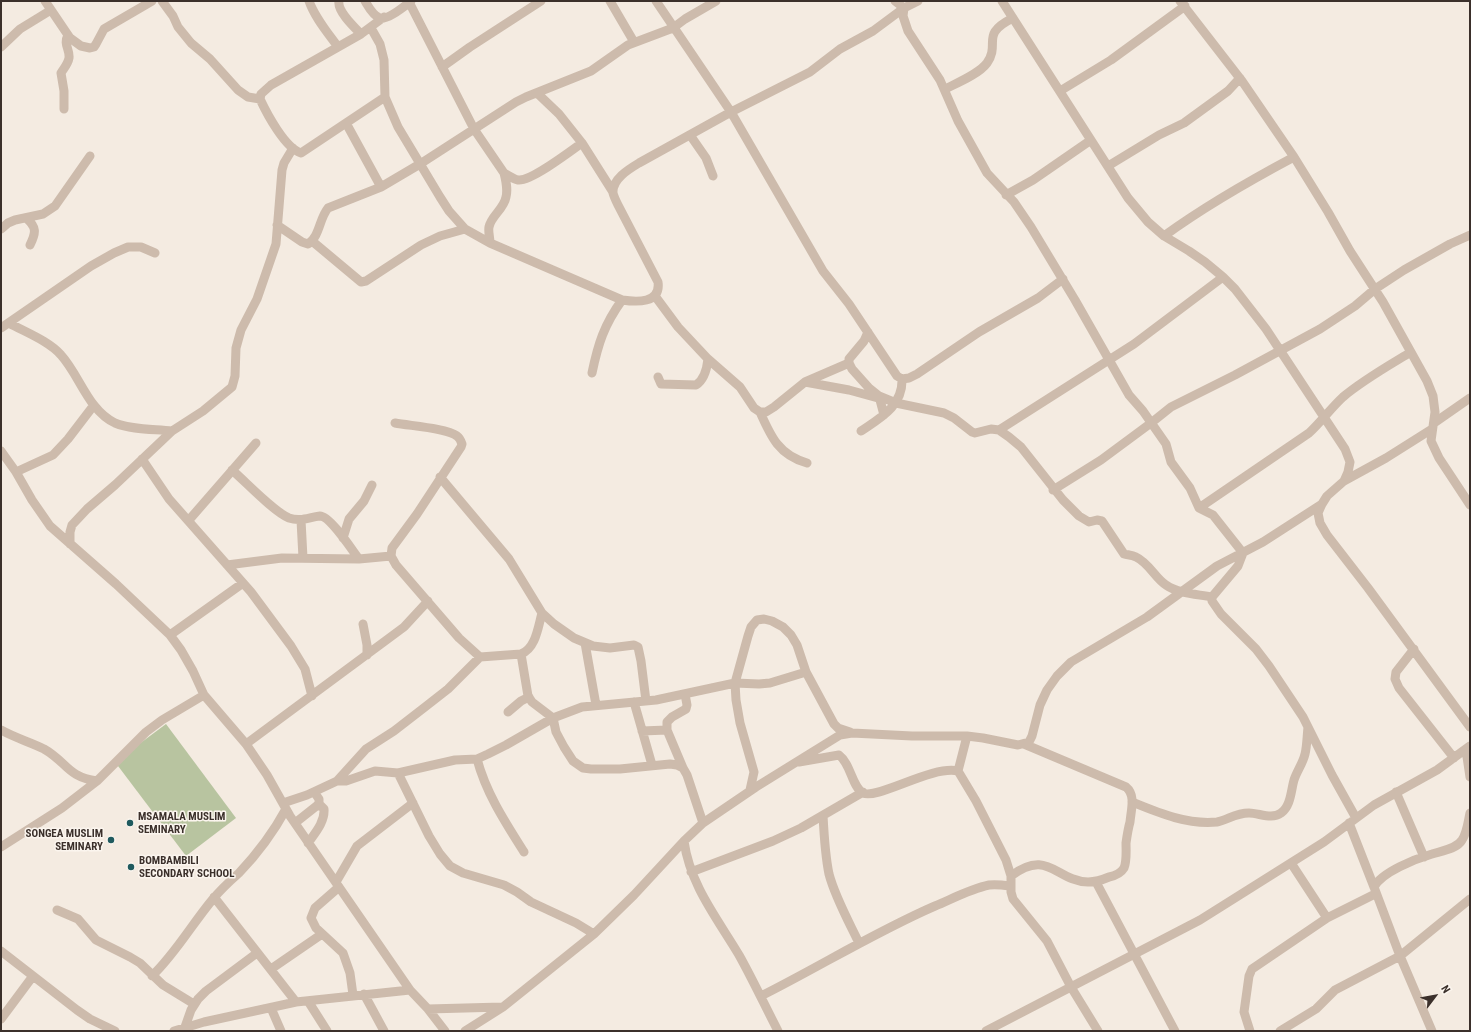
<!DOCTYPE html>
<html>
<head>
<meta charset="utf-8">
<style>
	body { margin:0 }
	#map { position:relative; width:1471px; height:1032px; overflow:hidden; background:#f4ebe1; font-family:"Roboto Condensed",sans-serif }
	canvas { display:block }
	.frame { position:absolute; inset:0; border:2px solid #3b302b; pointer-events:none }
	.north { position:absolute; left:1415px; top:976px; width:40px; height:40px; -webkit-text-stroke:3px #fbf5ee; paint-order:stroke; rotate:58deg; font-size:11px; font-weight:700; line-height:16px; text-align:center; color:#3b302b }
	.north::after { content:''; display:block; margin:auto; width:14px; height:18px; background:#3b302b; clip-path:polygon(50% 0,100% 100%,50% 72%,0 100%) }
</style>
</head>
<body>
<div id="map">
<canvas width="1471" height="1032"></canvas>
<div class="frame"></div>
<div class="north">N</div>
</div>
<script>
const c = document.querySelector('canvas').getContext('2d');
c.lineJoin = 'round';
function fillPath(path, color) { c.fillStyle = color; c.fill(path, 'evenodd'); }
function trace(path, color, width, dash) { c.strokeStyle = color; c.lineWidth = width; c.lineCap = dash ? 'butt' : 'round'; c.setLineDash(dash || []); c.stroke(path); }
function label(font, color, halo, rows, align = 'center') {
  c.font = font + ' "Roboto Condensed",sans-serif'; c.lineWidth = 3; c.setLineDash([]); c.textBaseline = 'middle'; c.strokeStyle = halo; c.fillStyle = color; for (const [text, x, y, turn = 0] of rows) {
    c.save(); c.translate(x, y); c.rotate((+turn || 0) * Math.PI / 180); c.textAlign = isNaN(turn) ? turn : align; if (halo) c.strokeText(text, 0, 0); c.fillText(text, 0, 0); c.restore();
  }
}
fillPath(new Path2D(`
	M166 724 236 818 186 856 115 762Z`), '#b8c4a0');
trace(new Path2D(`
	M45 1 70 38 81 46 90 48 94 47 96 44 104 29 152 1
	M162 1 173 16 178 27 191 43 210 59 238 90 248 97 260 99
	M309 1C315 18 328 33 338 47
	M339 1C337 11 354 27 361 34
	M365 1C368 6 373 16 380 18 388 20 405 6 411 1
	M610 1 634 42
	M656 1 731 112 823 271 849 304 897 376 902 379 909 378 917 374 979 332 1038 298 1063 279
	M895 1 904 8 903 16 908 31 940 80 958 121 987 173 1014 202 1031 227 1075 300 1129 395 1143 411 1166 444 1171 462 1190 488 1199 508 1213 515 1243 553 1238 566 1212 597V601L1221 614 1256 649 1269 666 1303 717 1332 775 1356 818
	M1002 1 1128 198 1148 222 1164 236 1189 251 1205 262 1223 277 1235 289 1266 329 1345 449 1350 462 1348 472 1344 481 1327 496 1322 504 1318 513 1320 523 1327 535 1368 588 1470 727
	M1180 1 1242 81 1294 157 1328 212 1350 251 1383 302 1427 381 1433 396 1435 412 1431 441 1439 458 1470 505
	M409 2 474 129 504 173C508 175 513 179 518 180 530 182 571 151 582 143
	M384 17 361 34 271 85 261 94 260 99C267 114 285 148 301 153L385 97
	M371 28 380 44 384 60 385 97 398 127 440 197 449 211 465 229 490 243 622 300C636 302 661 304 658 282L618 205C616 201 614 197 613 193 612 179 629 169 639 163L731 112 810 72 840 49 873 31 904 8 918 1
	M1 47 20 29 51 10
	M442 67 470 47 541 1
	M945 89C957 83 979 74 987 63 1001 43 979 35 1013 18
	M1060 91 1111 60 1185 6
	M537 93 559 114 582 143 613 192
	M64 109V91L61 73C64 68 68 64 69 58 70 49 63 45 68 35
	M346 123 381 187
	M690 135 706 158 713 176
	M1108 166 1159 135 1184 123 1228 91 1240 78
	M1006 195 1033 180 1091 140
	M26 218C37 227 36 233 30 245
	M277 225 302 242 308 244C320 236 319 219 328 208L381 187 420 164 516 102 526 97 591 71 628 45 673 28 685 19 716 1
	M1 229 8 223 15 220 43 214 55 206 90 156
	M1164 236C1205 206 1249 181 1294 157
	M312 241 361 282 366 281 421 245 440 236 465 229
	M490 243C490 237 488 232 489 227 491 216 504 209 506 197 508 189 506 181 504 173
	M655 296 678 327 708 359 740 387 754 408 760 412H766L774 407 805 382 849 363
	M9 323C25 332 49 341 61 355 80 376 88 410 115 423 132 430 154 429 172 431
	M1 328 91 266 114 253 128 247H141L155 253
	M868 332 864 341 849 359V363L852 369 869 388 879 396 896 403 944 413 954 418 972 432 975 433 991 429 999 430 1009 437 1021 447 1063 500 1079 516 1089 522 1097 520 1102 521 1124 554C1128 555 1132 555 1136 557 1149 563 1155 578 1166 585 1179 594 1196 594 1212 597
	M592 373C598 344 604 325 622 300
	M658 377 661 384 696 385C704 380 707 368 708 359
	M805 382 849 390 878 398
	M879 396 884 415
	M760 412C771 437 779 455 807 463
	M395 423C411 426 446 428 457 436 460 438 461 441 462 444L461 447 417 514 392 548 391 556 396 565 459 638 480 657 521 654C536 648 538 627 542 613
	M1434 423 1470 398
	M999 430 1134 344 1223 277
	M861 431C880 418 903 406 902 379
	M1 451 16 472 32 500 50 526 116 584 170 635 181 650 193 671 204 695 246 744 267 775 290 816 410 990 428 1009 445 1031
	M142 459 169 499 251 592 291 646 305 669 312 696
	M232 470C246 482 274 512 289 518 301 522 309 517 320 516 330 516 352 550 359 559
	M16 472 53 455 68 439 94 405
	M440 477 509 559 542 613 554 624 574 638 593 646 610 648 634 645 638 647 641 661 646 701
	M1344 481 1386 458 1432 429
	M1053 490 1101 460 1151 423 1171 407 1235 375 1320 329 1355 306 1375 289 1404 270 1450 244 1470 235
	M1199 508 1309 433C1321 422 1331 408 1343 397 1363 380 1388 366 1411 352
	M189 520 256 443
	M301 520 303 558
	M343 538 349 519 364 501 372 485
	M70 544V532L72 525 87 509 115 485 172 431 203 411 232 387 235 376 236 348 241 330 257 299 276 244 282 170 284 163 293 148
	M227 565 282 558 359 559 391 556
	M363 624 367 645V655
	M170 635 243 583
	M585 643 596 705
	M1414 649 1396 672 1395 679 1399 688 1454 758
	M521 654 528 696 532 702 553 718 556 732 564 747 573 761 583 768 591 769H620L670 764 677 765 683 768 687 775 703 823
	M634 702 652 765
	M508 712 521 701 529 697
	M1 730C15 738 30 742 44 749 67 762 67 777 97 781
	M642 731 667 730
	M246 744 404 627 428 601
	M1466 750 1470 777
	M477 759C486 793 505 822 524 852
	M799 762 839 755C851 764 852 787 863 793 877 800 932 765 958 771L976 801 1006 860 1011 876V892L1013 899 1047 941 1071 987 1098 1031
	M683 768 667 730V722L672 717 686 709 687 705 685 694
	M958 771 967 736
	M398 773 429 836 440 854 450 866 463 873 504 885 517 892 531 902 576 923 594 934
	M337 781H346L375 771 398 773 455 760 477 759 488 754 506 745 553 718 582 707 656 700 735 683 759 684 770 683 806 672
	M750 790 754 772 740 723 736 700 735 683 748 636 751 627 757 620 764 619 772 621 783 627 791 635 797 645 806 672 834 724 838 728 850 732
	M1396 792 1424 857
	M1132 802C1159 813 1187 825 1217 822 1228 820 1235 813 1249 813 1259 813 1272 820 1281 813 1291 806 1291 790 1294 780 1297 771 1303 763 1305 754 1307 746 1307 736 1308 727
	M283 803 307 795 337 781 366 749 394 731 425 707 448 689 480 657
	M823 815C824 835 825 855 829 874 835 897 849 922 859 943
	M295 823 319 804V799L314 792
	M1349 823 1374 887
	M684 841C690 885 717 918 739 955 753 980 765 1006 778 1031
	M308 843C315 833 325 822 324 809L319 804
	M1 847 62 808 97 781 146 732 162 720 204 695
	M1291 863 1327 918
	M691 872 773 841 801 828 863 792
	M1011 876C1048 848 1056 881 1088 882 1096 882 1102 880 1109 877 1114 876 1121 873 1124 868 1127 861 1126 850 1126 843 1127 836 1128 829 1130 822 1131 810 1136 795 1126 787L1024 744
	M336 882 357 846 413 803
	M1096 882 1175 1031
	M339 887 315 908 311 918 316 928 343 953 350 973 353 995
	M214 897 296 1002
	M57 910 78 919 96 940 130 957 140 963 163 985 194 1004
	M1 951 77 1010 90 1019 115 1031
	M271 969 322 934
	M152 976C176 953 192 924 213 899 221 889 230 881 239 873 258 853 273 833 286 809
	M364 994 384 1031
	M761 996C819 967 875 932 935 906 952 899 970 889 989 885 996 884 1003 885 1010 886
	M308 1001 327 1031
	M271 1008 281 1031
	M428 1009 502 1007
	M1 1019 33 976
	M185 1027 191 1010 198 999 206 991 257 953
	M174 1031 204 1022 296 1002 410 990
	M465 1031 503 1007 594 934 634 895 684 841 703 823 756 787 840 735 852 733 912 736H967L983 738 1018 745 1029 742 1032 736 1040 705 1047 690 1057 676 1071 662 1147 617 1217 566 1263 542 1322 504
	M986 1031 1200 920 1324 842 1374 805 1437 770 1470 746
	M1250 1031 1244 1012 1249 976 1252 969 1327 918 1375 894
	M1280 1031 1316 1009 1335 990 1400 956 1470 899
	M1432 1031 1400 956 1374 887C1382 872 1415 859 1432 854 1441 851 1457 849 1462 840 1467 833 1468 822 1470 813`), '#cdbbac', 9);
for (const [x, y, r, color] of [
	[130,823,4,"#1f5a5e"],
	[111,840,4,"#1f5a5e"],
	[131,867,4,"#1f5a5e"]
]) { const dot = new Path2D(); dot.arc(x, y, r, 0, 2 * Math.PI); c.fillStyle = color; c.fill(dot); trace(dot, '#fbf5ee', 1.5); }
label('bold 11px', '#3b302b', '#fbf5ee', [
	["MSAMALA MUSLIM",138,817],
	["SEMINARY",138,830],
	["SONGEA MUSLIM",103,834,"right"],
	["SEMINARY",103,847,"right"],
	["BOMBAMBILI",139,861],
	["SECONDARY SCHOOL",139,874]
], 'left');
</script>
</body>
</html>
